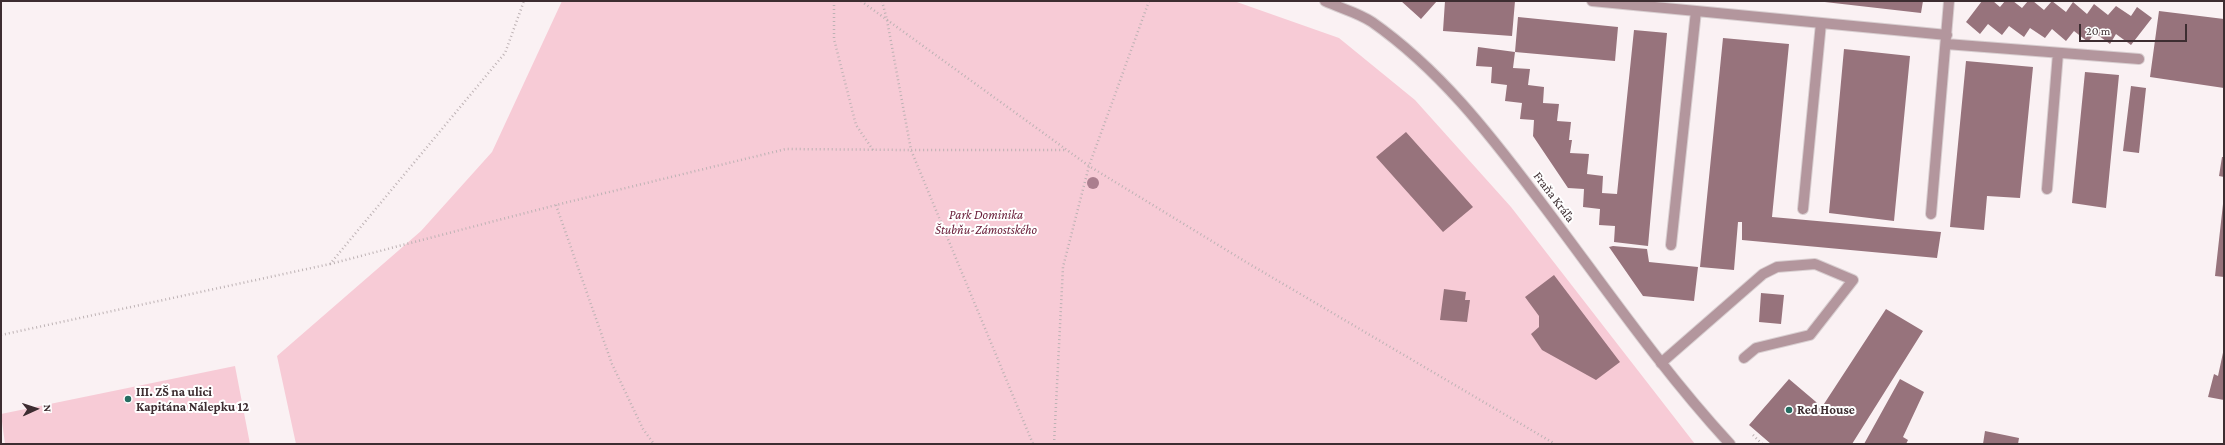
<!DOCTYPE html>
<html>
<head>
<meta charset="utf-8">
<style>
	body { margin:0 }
	#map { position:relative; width:2225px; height:445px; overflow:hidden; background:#faf1f3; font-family:"Crimson Pro",serif }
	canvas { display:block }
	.frame { position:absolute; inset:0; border:2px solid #3d2d31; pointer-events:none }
	.north { position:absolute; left:16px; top:389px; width:40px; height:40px; -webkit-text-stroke:3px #fff; paint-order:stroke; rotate:87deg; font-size:11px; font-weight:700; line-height:16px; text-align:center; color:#3d2d31 }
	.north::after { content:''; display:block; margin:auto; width:14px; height:18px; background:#3d2d31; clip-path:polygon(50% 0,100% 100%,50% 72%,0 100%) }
	.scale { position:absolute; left:2079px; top:24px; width:108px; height:18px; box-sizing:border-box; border:2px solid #3d2d31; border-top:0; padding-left:5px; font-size:12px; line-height:14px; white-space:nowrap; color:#3d2d31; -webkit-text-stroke:3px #fff; paint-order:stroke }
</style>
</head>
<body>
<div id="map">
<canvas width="2225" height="445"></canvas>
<div class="frame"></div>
<div class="north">N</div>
<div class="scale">20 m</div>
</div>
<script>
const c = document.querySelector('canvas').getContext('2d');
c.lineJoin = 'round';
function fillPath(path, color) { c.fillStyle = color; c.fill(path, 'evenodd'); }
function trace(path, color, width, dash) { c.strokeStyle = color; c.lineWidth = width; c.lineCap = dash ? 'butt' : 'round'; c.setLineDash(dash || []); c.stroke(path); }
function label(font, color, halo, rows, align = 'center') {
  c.font = font + ' "Crimson Pro",serif'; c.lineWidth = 4; c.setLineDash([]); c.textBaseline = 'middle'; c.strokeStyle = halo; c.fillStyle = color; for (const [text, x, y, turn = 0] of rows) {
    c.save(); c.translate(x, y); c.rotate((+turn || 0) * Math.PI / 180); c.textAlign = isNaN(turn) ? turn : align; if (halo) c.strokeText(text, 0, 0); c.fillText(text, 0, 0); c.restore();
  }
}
fillPath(new Path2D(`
	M562 1H1234L1339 38 1415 100 1511 207 1695 444H296L277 356 421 231 492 152Z
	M235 366 250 444H5L1 414Z`), '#f7cbd6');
fillPath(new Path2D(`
	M1401 1H1437L1421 19Z
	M1445 1H1515L1512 36 1443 31Z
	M1816 1H1923L1921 13Z
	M1982 1H1993L2000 7 2005 1H2013L2022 8 2028 1H2033L2044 10 2052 1 2066 12 2073 2 2087 14 2094 4 2108 15 2116 6 2131 16 2137 7 2152 18 2131 45 2116 34 2110 44 2095 33 2088 42 2074 31 2066 41 2052 29 2045 38 2030 28 2024 37 2009 26 2002 35 1988 24 1980 34 1966 22Z
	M2159 11 2224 19V88L2150 77Z
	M1518 17 1618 27 1615 61 1515 52Z
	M1634 30 1667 33 1648 246 1614 242 1615 226 1599 225 1600 209 1583 207 1584 189 1568 188 1533 136 1534 120 1520 119 1522 103 1505 101 1507 85 1491 83 1492 67 1476 66 1478 47 1515 52 1513 68 1530 69 1528 85 1544 87 1543 103 1559 104 1557 121 1571 122 1569 140H1572L1570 153 1589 154 1587 174 1603 176 1602 193 1617 194Z
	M1723 38 1789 44 1772 217 1941 232 1937 258 1742 240V222H1738L1734 270 1700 267Z
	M1844 49 1910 56 1894 221 1829 213Z
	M1966 61 2033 67 2020 198 1987 196 1984 230 1950 227Z
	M2085 72 2119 75 2106 208 2072 203Z
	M2131 86 2146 88 2139 153 2123 151Z
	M1406 132 1473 207 1443 232 1376 157Z
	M2222 157H2224V177L2219 176Z
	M2223 204H2224V277L2215 276Z
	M1613 246 1647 249 1649 262 1698 267 1694 301 1643 296 1609 247Z
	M1554 275 1620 362 1596 380 1542 350 1531 334 1539 327V316L1525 297Z
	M1444 289 1466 292 1465 300H1470L1467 322 1440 320Z
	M1761 293 1784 295 1781 324 1759 322Z
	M1886 309 1923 331 1852 444H1771L1749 425 1789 379 1822 407Z
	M2224 348V400L2208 397 2214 374 2218 376Z
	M1900 379 1924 392 1903 437 1908 440 1906 444H1864Z
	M1985 431 2019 438 2018 444H1983Z`), '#97737c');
const service = new Path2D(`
	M1592 1 1947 35
	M1946 44 2139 59
	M2047 189 2058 53
	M1803 209 1821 23
	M1931 214 1949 1
	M1671 245 1696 11
	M1661 363 1763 274 1777 267 1815 264 1853 280 1810 335 1756 348 1744 358`);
const minor = new Path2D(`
	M1325 1C1340 8 1359 13 1372 22 1439 69 1488 132 1537 197 1600 280 1659 367 1730 444`);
trace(service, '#d8ced0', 12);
trace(minor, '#d8ced0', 12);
trace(new Path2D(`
	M834 1V39L856 125 873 150
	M861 1 1089 166 1246 262 1555 444
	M882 1 887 20 911 150H1067
	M556 205 612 364 643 429 654 444
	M330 264 556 205 786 149 911 150 1033 444
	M1 335 330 264 505 53 524 1
	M1753 435 1762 444
	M1054 444 1063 267 1089 166 1149 1`), '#bdb2b4', 2.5, [1, 3]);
trace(service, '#b3969d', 10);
trace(minor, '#b3969d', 10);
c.fillStyle = '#ab7e8e';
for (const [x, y] of [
	[1093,183]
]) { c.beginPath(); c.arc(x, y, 6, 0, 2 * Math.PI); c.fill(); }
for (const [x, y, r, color] of [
	[128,399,4,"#266d62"],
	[1789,410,4,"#266d62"]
]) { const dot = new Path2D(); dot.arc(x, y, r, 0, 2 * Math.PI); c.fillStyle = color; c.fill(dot); trace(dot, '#fff', 1.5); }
label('13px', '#3d2d31', '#fff', [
	["Fraňa Kráľa",1554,197,53]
]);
label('italic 13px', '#6b203b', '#fff', [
	["Park Dominika",986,215],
	["Štubňu-Zámostského",986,230]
]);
label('bold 13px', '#3d2d31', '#fff', [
	["III. ZŠ na ulici",136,392],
	["Kapitána Nálepku 12",136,407],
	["Red House",1797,410]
], 'left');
</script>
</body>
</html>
